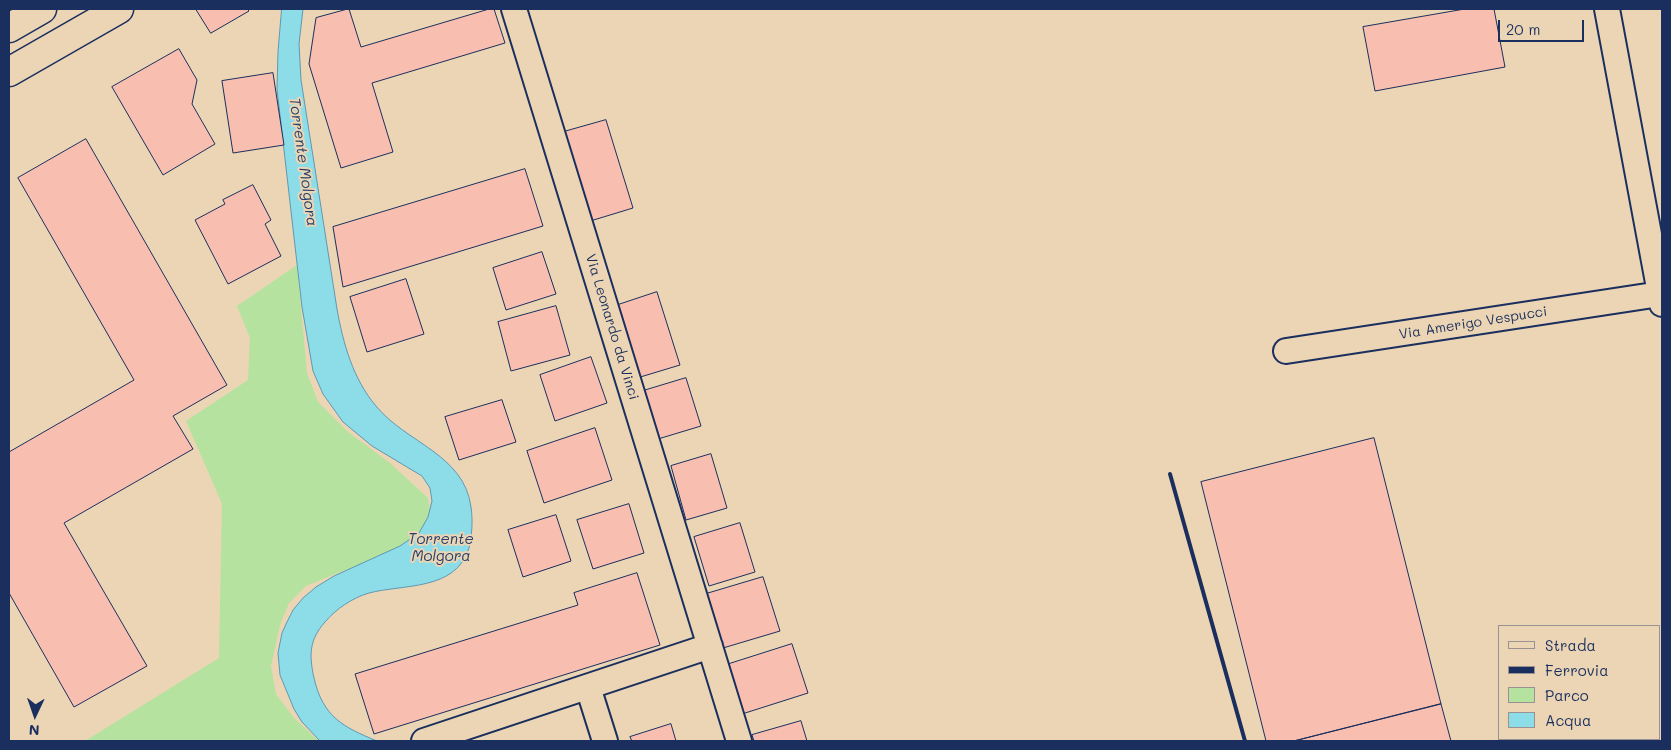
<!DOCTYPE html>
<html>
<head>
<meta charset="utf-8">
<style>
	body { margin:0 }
	#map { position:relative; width:1671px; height:750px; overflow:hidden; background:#ebd5b4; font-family:Mali,sans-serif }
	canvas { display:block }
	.frame { position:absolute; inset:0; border:10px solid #1b2f5e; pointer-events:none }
	.legend { position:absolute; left:1498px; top:625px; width:162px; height:115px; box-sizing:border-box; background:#ebd5b4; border:1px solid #989392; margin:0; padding:6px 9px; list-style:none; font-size:15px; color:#1b2f5e }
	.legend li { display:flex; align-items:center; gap:10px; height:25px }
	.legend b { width:25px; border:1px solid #989392 }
	.north { position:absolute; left:10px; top:690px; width:50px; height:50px; -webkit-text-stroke:4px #ebd5b4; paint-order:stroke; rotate:183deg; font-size:14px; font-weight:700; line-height:20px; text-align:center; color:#1b2f5e }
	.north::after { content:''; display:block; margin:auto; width:18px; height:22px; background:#1b2f5e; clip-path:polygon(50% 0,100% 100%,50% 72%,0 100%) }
	.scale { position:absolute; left:1498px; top:20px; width:86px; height:22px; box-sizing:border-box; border:2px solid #1b2f5e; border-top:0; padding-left:6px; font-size:15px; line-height:18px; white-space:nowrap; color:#1b2f5e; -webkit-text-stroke:4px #ebd5b4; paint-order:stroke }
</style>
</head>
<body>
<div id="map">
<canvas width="1671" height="750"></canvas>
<div class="frame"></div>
<ul class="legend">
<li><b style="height:6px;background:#ebd5b4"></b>Strada</li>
<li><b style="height:6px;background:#1b2f5e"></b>Ferrovia</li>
<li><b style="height:14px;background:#b6e2a0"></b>Parco</li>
<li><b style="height:14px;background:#8ddde9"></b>Acqua</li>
</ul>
<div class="north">N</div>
<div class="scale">20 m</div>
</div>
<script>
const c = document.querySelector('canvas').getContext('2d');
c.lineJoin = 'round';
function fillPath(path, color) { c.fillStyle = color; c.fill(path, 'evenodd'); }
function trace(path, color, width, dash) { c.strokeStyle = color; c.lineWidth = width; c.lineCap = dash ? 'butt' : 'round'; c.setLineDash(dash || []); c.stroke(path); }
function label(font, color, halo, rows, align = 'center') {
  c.font = font + ' Mali,sans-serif'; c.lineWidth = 4; c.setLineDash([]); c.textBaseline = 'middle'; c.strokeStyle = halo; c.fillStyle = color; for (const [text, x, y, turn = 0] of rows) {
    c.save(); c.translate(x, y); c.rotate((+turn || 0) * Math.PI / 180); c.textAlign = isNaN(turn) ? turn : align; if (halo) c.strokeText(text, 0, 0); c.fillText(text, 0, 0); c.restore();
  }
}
fillPath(new Path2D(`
	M297 265 307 373 318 402 347 431 390 463 428 498 430 511 427 528 416 544 367 565 340 572 306 586 289 603 280 625 271 666 276 694 294 718 319 741H85L219 658 222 504 186 421 248 380 250 338 237 306Z`), '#b6e2a0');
const water = new Path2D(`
	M282 9H303L299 44 301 80 337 309C343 343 353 379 376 406 406 443 464 454 471 507 473 521 472 535 469 548 456 591 403 584 369 593 352 598 336 609 325 622 309 640 309 655 314 678 323 717 343 727 377 741H320L302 722 294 709 280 675 278 653 282 633 287 622 293 610 303 598 316 587 334 576 400 546 419 533 428 517 432 501 430 488 422 476 372 446 343 422 323 394 313 371 302 307 277 89 278 52Z`);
fillPath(water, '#8ddde9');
trace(water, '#5f97b1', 1);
const building = new Path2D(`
	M196 9H247L249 11 211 33Z
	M349 9 361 47 489 9H494L505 43 372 83 393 152 341 168 309 64 316 18Z
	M1465 9H1494L1505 67 1375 91 1363 27Z
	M179 49 197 80 192 104 215 144 163 175 112 87Z
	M273 73 284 145 233 153 222 81Z
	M606 120 633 208 587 222 560 133Z
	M86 139 227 385 173 416 193 449 64 523 147 666 74 707 9 593V452L134 380 18 178Z
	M525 169 543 226 343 287 333 227Z
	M253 185 271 220 265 224 281 256 228 284 195 220 225 204 223 200Z
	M542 252 556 294 506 310 493 268Z
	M406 279 424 334 367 352 350 297Z
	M657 292 680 365 637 378 615 306Z
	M556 306 570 355 511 371 498 322Z
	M591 357 607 403 555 421 540 375Z
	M686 378 701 426 658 439 643 391Z
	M502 400 516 442 459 460 445 417Z
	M595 428 612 480 544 503 527 451Z
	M1374 438 1441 704 1294 741H1266L1201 482Z
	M711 454 727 508 686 520 671 466Z
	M629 504 644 553 593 569 577 520Z
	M556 515 571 561 523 577 508 530Z
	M740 523 755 572 709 586 694 537Z
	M637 573 660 645 374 734 355 674 578 605 574 593Z
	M763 577 780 631 723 648 706 594Z
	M792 644 808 693 742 714 726 665Z
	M1441 704 1451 741H1294Z
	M801 721 807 741H754L752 735Z
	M671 724 676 741H632L630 737Z`);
fillPath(building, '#f8beaf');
trace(building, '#1b2f5e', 1);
const street = new Path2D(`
	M514 9 739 741
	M1607 9 1662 304
	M1286 351 1660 294
	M588 687 605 741
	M424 741 710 646`);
const secondary = new Path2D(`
	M9 28 42 9
	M9 72 119 9`);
trace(street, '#1b2f5e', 28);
trace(secondary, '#1b2f5e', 31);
trace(street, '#ebd5b4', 24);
trace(secondary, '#ebd5b4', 28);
trace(new Path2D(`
	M1170 474 1245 741`), '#1b2f5e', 4);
label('14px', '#1b2f5e', '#ebd5b4', [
	["Via Amerigo Vespucci",1473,323,-9],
	["Via Leonardo da Vinci",612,327,73]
]);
label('italic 15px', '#26406c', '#ebd5b4', [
	["Torrente Molgora",303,162,82],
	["Torrente",441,539],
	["Molgora",441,556]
]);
</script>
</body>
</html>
